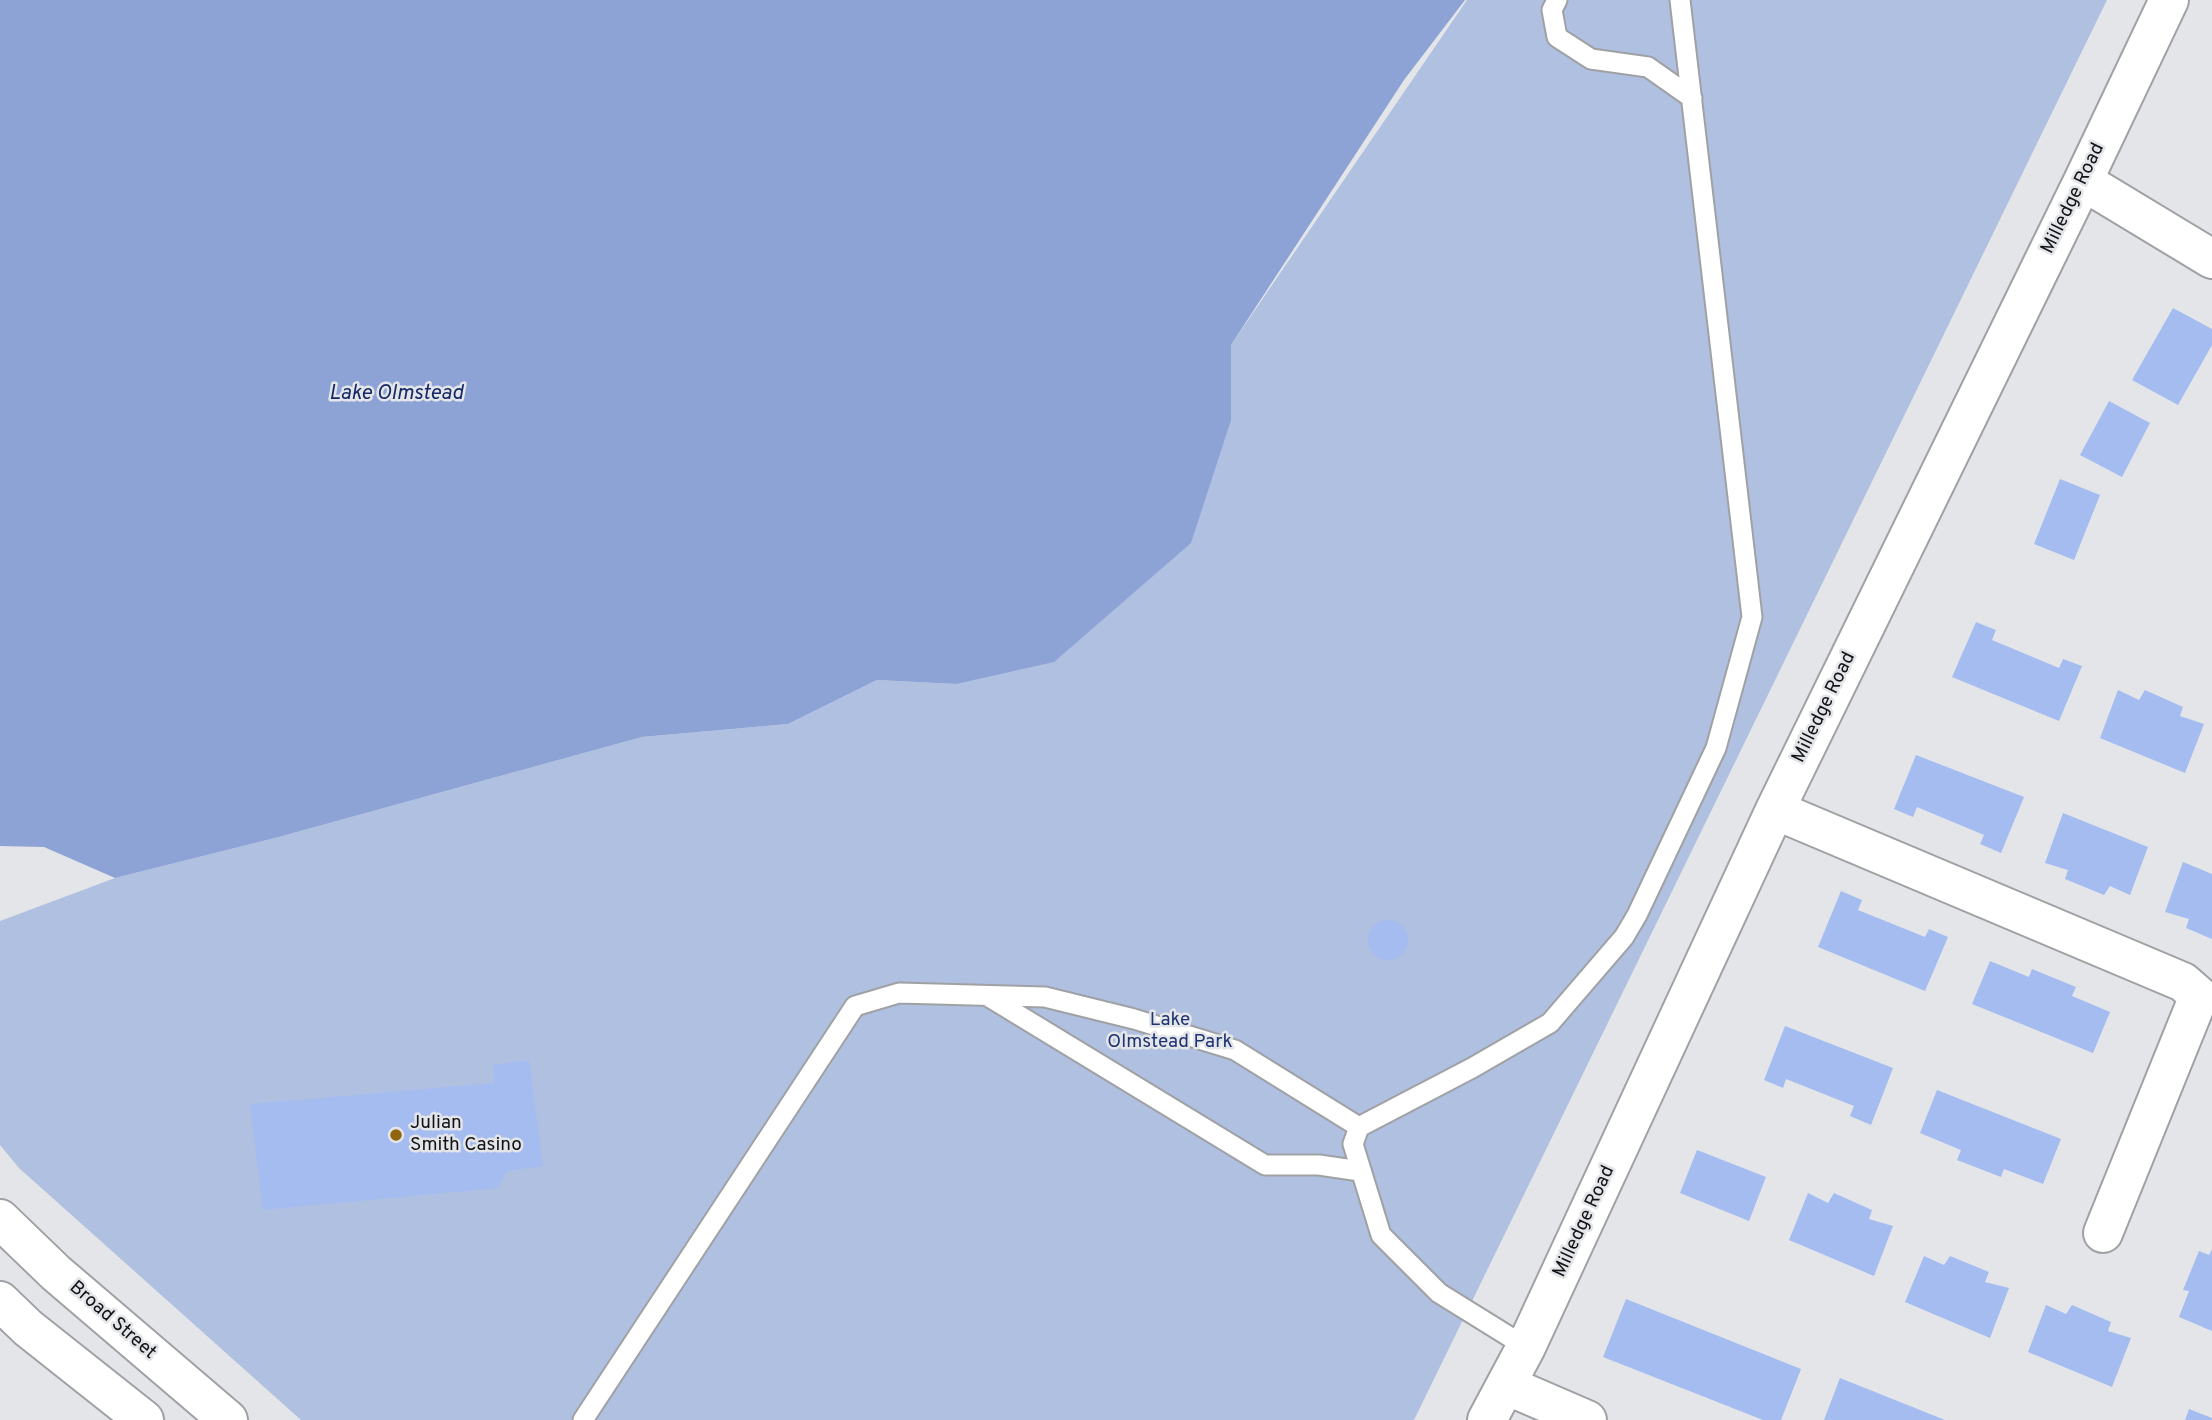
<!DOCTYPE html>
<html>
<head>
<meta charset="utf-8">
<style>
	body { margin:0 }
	canvas { display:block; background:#e3e5e9 }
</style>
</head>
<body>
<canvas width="2212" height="1420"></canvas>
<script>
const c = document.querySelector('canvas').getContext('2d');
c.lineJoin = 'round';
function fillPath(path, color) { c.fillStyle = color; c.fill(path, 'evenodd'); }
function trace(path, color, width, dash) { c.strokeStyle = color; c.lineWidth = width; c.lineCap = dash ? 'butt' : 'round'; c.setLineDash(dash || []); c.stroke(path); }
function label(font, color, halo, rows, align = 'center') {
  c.font = font + ' Overpass,sans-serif'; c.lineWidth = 5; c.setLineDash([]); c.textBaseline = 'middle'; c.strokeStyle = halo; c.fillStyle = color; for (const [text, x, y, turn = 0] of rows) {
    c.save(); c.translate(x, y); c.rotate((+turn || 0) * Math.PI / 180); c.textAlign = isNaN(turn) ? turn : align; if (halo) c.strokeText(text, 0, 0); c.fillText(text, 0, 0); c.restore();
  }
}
fillPath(new Path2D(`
	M1467 0H2107L1414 1420H301L19 1168 0 1145V921L115 878 275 838 642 737 788 724 877 680 956 684 1231 345Z`), '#b0c0e1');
fillPath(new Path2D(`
	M0 0H1465L1404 80 1231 345V420L1191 543 1054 662 956 684 877 680 788 724 642 737 275 838 115 878 44 847 0 846Z`), '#8da3d6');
fillPath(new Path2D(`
	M2173 308 2212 329V345L2178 405 2132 380Z
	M2109 401 2150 423 2122 477 2080 455Z
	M2060 479 2100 495 2074 560 2034 544Z
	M1976 622 1996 630 1992 640 2059 668 2063 659 2082 666 2059 721 1952 677Z
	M2118 690 2139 700 2145 690 2183 707 2180 716 2204 724 2185 773 2100 738Z
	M1916 755 2024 797 2001 853 1980 844 1984 835 1917 807 1913 817 1894 809Z
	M2063 813 2148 847 2130 895 2110 886 2104 895 2065 879 2068 870 2045 863Z
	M2183 862 2212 874V939L2186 928 2189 919 2165 912Z
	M1841 891 1862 900 1858 910 1925 937 1929 929 1948 937 1925 991 1818 947Z
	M1368 940a20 20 0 1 1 40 0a20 20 0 1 1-40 0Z
	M1990 961 2029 977 2032 969 2076 987 2072 996 2110 1012 2093 1053 1972 1004Z
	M1785 1026 1893 1068 1871 1125 1850 1116 1854 1106 1786 1079 1783 1088 1764 1080Z
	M529 1060 543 1166 507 1171 498 1188 263 1210 250 1104 494 1083V1065Z
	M1937 1090 2061 1139 2043 1184 2004 1169 2001 1177 1957 1160 1961 1150 1920 1133Z
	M1697 1150 1766 1177 1749 1221 1680 1193Z
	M1808 1193 1828 1203 1834 1193 1872 1210 1869 1219 1893 1226 1874 1276 1789 1240Z
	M2212 1249V1331L2179 1317 2189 1291 2183 1290 2199 1251 2209 1255Z
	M1924 1256 1944 1265 1950 1256 1989 1272 1985 1282 2009 1288 1990 1338 1905 1302Z
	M1626 1299 1801 1369 1781 1420H1763L1603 1357Z
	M2046 1305 2066 1314 2072 1305 2111 1322 2108 1331 2131 1338 2112 1387 2028 1352Z
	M1840 1378 1945 1420H1824Z
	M2189 1409 2212 1418V1420H2185Z`), '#a5bcf0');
const lane = new Path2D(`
	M1557 0 1552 10 1557 37 1591 59 1648 67 1692 98
	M989 997 1265 1165H1319L1360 1171
	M1526 1347 1439 1293 1381 1235 1353 1144 1359 1127 1472 1068 1550 1023 1624 937 1637 915 1716 748 1752 617 1680 0
	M583 1420 855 1006 899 993 1045 997 1134 1019 1235 1050 1359 1127`);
const street = new Path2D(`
	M2083 181 2212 259
	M1775 810 2183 982 2199 996 2103 1233
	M1506 1385 1587 1420
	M1487 1420 1526 1347 1775 810 2083 181 2169 0`);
const secondary = new Path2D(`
	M0 1219 56 1273 228 1420
	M0 1301 28 1328 144 1420`);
trace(lane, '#9fa1a5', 23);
trace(street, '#9fa1a5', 42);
trace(secondary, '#9fa1a5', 42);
trace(lane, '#fff', 19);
trace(street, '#fff', 38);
trace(secondary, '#fff', 38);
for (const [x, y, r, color] of [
	[396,1135,7,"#90650d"]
]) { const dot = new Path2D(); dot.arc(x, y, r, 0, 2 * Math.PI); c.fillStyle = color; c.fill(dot); trace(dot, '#e3e5e9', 2.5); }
label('19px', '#121314', '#e3e5e9', [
	["Milledge Road",2074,199,-64],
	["Milledge Road",1825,708,-64],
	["Milledge Road",1585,1222,-65],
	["Broad Street",112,1321,41]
]);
label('19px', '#1e3471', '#e3e5e9', [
	["Lake",1170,1021],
	["Olmstead Park",1170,1043]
]);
label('19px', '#121314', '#e3e5e9', [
	["Julian",410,1124],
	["Smith Casino",410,1146]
], 'left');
label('italic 21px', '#152965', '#e3e5e9', [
	["Lake Olmstead",396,395]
]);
</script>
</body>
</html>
